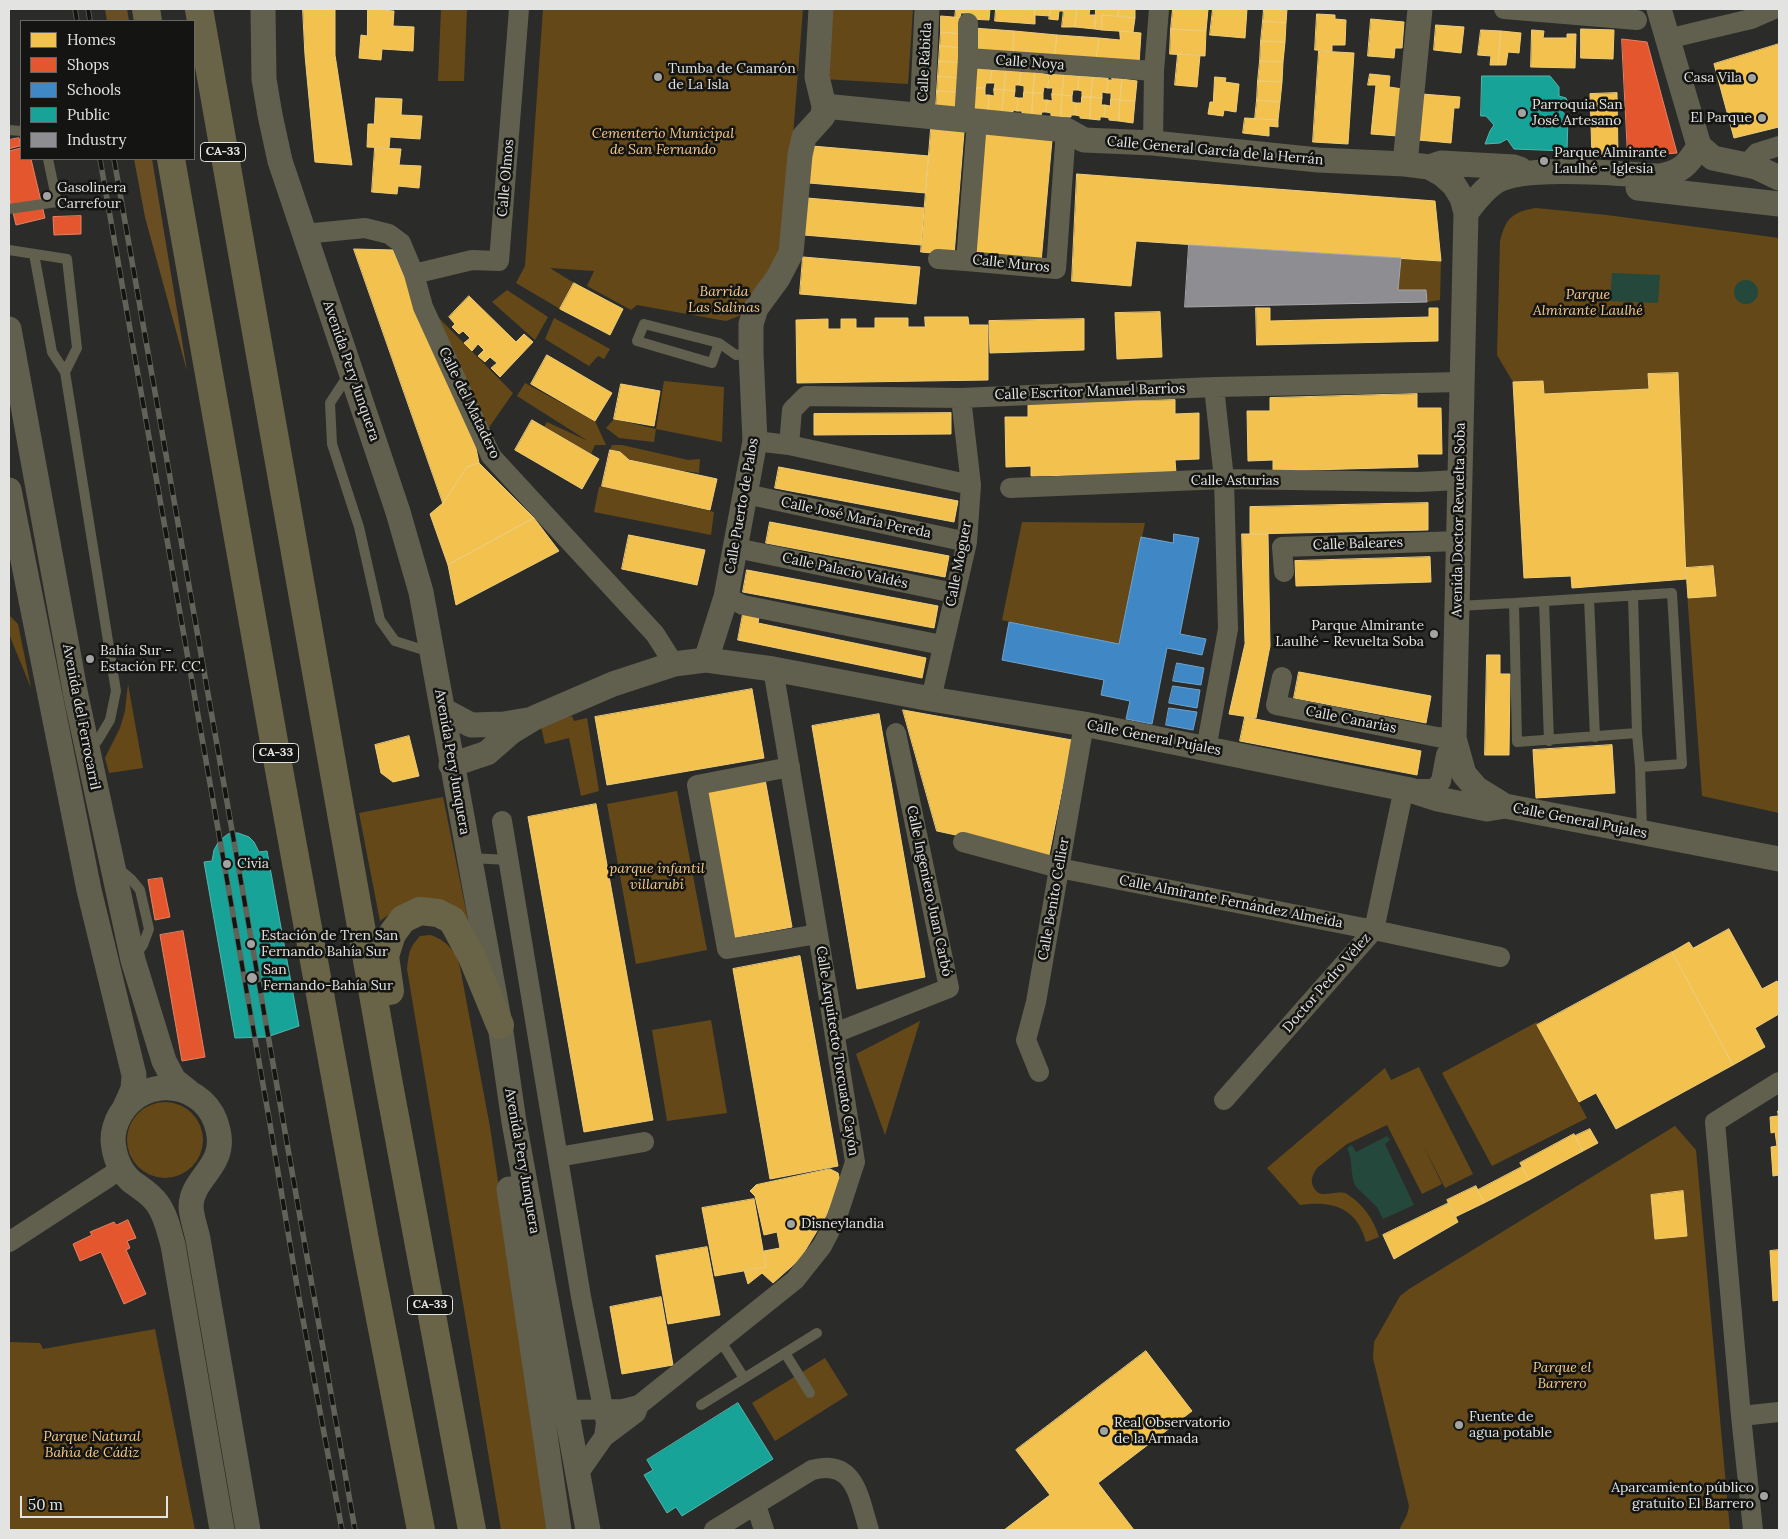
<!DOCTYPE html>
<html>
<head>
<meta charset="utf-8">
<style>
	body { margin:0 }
	#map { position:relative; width:1788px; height:1539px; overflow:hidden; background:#2b2c29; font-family:Lora,serif }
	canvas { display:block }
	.frame { position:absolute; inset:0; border:10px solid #e3e4e1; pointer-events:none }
	.legend { position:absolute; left:20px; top:20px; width:175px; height:140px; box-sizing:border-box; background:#141513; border:1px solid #676865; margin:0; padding:6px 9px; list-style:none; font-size:15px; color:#e3e4e1 }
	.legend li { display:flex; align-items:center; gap:10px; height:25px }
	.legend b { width:25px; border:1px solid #676865 }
	.scale { position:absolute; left:20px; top:1496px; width:148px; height:22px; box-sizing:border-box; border:2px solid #e3e4e1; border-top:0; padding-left:6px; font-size:15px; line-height:18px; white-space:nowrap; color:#e3e4e1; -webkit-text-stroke:4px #141513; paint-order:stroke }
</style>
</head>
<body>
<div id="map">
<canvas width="1788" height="1539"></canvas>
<div class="frame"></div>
<ul class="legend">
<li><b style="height:14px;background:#f2c14e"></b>Homes</li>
<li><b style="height:14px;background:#e4572e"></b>Shops</li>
<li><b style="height:14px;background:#3f88c5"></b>Schools</li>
<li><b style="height:14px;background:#17a398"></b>Public</li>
<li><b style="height:14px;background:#8d8d92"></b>Industry</li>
</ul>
<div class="scale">50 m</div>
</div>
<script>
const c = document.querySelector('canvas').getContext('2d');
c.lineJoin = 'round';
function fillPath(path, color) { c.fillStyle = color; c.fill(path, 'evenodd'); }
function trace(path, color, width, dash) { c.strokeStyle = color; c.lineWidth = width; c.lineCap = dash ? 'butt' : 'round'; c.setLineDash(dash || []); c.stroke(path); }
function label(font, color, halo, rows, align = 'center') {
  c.font = font + ' Lora,serif'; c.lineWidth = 5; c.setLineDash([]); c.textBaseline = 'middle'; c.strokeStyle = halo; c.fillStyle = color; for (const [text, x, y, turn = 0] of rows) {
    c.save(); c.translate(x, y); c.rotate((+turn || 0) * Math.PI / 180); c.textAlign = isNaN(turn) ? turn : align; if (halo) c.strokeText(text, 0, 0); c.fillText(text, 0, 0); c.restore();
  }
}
fillPath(new Path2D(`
	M441 9H467L464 81H438Z
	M543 9H803L784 250 744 314 726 321 637 305 631 310 587 286 594 271 550 268 574 283 560 309 516 283 525 266Z
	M828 9H913L908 84 823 79Z
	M1536 208 1607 215 1779 238V813L1702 796 1686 579 1678 373 1649 375V389L1544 394 1543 381 1513 382 1497 355 1500 241C1506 218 1512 212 1536 208Z
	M1401 258 1441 261 1440 300 1427 302 1426 290H1398Z
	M507 290 548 317 535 340 492 302Z
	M435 314 513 393 488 429Z
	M554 318 610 349 604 359 598 356 589 366 545 339Z
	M664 381 724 387 722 442 656 429 654 442 619 438 606 428 614 419 656 429Z
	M525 383 595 421 606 445H595L591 454 544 427 547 422 588 441 517 396Z
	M612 445H622L688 460 700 459 699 473C676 470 653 467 632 460 624 458 620 452 610 450Z
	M602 486 714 512 711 535 594 512 599 487Z
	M1022 522 1145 523 1119 644 1002 620Z
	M9 615 18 624 31 688 9 634Z
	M128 684 143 768 109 773 105 758 120 728 125 711Z
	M572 716 574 721 587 718 599 791 581 796 569 738 545 744 540 723Z
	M677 791 707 950 636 964 607 804Z
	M443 797 471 935 399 907 380 921 359 813Z
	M430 935C445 939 457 952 460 967L490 1127 550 1530H501L407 969C409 953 409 948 420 936Z
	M711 1020 727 1113 667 1121 652 1030Z
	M920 1021 885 1135 856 1054Z
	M1537 1022V1025L1587 1118 1492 1166 1442 1073Z
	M1419 1067 1473 1174 1445 1188 1422 1143 1442 1184 1422 1194 1387 1125 1347 1144 1317 1168C1313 1174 1310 1180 1313 1186 1319 1202 1337 1188 1347 1194 1363 1204 1374 1220 1379 1237L1366 1242C1357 1208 1333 1200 1300 1205L1267 1168 1385 1068 1391 1080Z
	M127 1140a38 38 0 1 1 76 0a38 38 0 1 1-76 0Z
	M1675 1126 1696 1150 1730 1530H1399L1407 1515 1409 1506 1373 1358 1374 1342 1400 1296 1409 1289Z
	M155 1329 195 1530H9V1342L40 1343 43 1349Z
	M825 1358 848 1395 775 1441 752 1403Z`), '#644818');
fillPath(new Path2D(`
	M105 9H127L129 21H107Z
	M134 159H152L187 371 145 217Z`), '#694e23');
fillPath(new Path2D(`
	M1612 273 1660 275 1658 303 1610 301Z
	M1734 292a12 12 0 1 1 24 0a12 12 0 1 1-24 0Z
	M1387 1136 1390 1140 1385 1144 1414 1205 1383 1219 1377 1207 1356 1187C1349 1174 1354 1163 1347 1148L1352 1145 1356 1152Z`), '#24483c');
const homes = new Path2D(`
	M303 9H335V55L352 165 315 162 305 55Z
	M368 9 394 11 393 26 414 27 413 51 382 49 381 60 359 58 361 35 367 36Z
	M956 9H970L969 13H961L960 18H955Z
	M970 9H990L989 20 969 19Z
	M996 9 1035 10V24L995 21Z
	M1035 9H1051L1050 16 1035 15Z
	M1051 9H1064V11H1059L1058 20 1049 19Z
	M1064 9H1077L1075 27H1062Z
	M1077 9H1090L1089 15H1096L1095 29 1075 27Z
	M1096 9H1119L1118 16 1102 15V30L1095 29Z
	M1119 9H1135V18L1118 16Z
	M1173 9H1208L1206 31 1171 29Z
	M1213 9H1247L1245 38 1210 35Z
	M1264 9H1287L1286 23 1263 21Z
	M1317 14 1335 15V19L1346 20 1345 45H1332V51L1315 50Z
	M1102 15 1135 18 1133 32 1102 30Z
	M941 16 964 18 962 34 941 32Z
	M1371 19 1404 22 1402 48H1395L1394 58 1368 56Z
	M1263 21 1286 23 1285 42 1261 41Z
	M1436 25 1464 27 1461 53 1434 50Z
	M973 28 1014 31 1013 54 971 50Z
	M1171 29 1206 31 1205 56 1170 54Z
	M1581 29 1614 30 1613 59 1581 58Z
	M1481 30 1501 31 1498 65H1490L1491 56 1478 55Z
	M1532 30 1544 31 1543 38H1567V34H1576L1575 68 1531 67Z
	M1014 31 1057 35 1055 57 1013 54Z
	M1120 31 1141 33 1139 64 1096 60 1099 38 1120 40Z
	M1501 31 1521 33 1519 53 1508 52 1506 65H1498Z
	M941 32 962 34 961 48 940 46Z
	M1057 35 1099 38 1096 60 1055 57Z
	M1261 41 1285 42 1283 62 1260 61Z
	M1779 44V127L1734 138 1714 64Z
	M940 46 962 48 961 63 939 61Z
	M1319 51 1354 53 1348 144 1313 142Z
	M1178 54 1200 55 1197 87 1175 85Z
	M939 61 961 63 959 78 938 76Z
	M1260 61 1283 62 1282 82 1258 81Z
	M977 67 992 70 990 83H986L985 88H975Z
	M996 69 1006 70 1004 90 994 89 995 83H990L992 70H996Z
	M1006 70 1021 72 1019 85H1015V91L1004 90Z
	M1025 71 1035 72 1033 93 1024 92V86L1019 85 1021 72 1025 73Z
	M1035 72 1049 75 1048 88 1044 87 1043 93H1033Z
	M1050 73 1064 75 1062 95 1052 94 1053 88H1048Z
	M1370 74 1390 76 1389 87 1403 89 1398 136 1371 134 1376 85H1368Z
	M1064 75 1079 76 1078 90H1073L1072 96 1062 95Z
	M938 76 959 78 956 92 937 91Z
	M1079 76 1093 77 1091 97H1082V91L1078 90Z
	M1093 77 1108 78 1107 93 1102 92V98L1091 97Z
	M1215 77 1226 78 1225 82 1239 84 1236 112 1224 110 1223 116 1208 114 1210 102H1213Z
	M1112 78 1122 79 1120 100 1111 99V93H1107L1108 80H1112Z
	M1122 79 1137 81 1135 101 1120 100Z
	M1258 81 1282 82 1280 102 1257 100Z
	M975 88H985V95H989L988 110 974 109Z
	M994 89 1004 90 1002 112 988 110 989 95 994 96Z
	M1004 90 1015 91 1014 97 1018 98 1017 111 1013 110V112H1002Z
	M937 91 956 92 957 108 936 106Z
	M1024 92 1033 93 1032 114 1022 113V111H1017L1018 98H1023Z
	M1520 104a11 11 0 1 1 22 0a11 11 0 1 1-22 0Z
	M1033 93H1043V100H1047L1046 112H1042L1041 115 1032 114Z
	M1617 93 1618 157H1592L1590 94Z
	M1052 94 1062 95 1061 117 1051 116V113L1046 112 1047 100 1052 101Z
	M1422 94 1460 97 1459 108H1454L1451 143 1418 140Z
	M1062 95 1072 96V102L1076 103 1075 115H1071V117H1061Z
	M1082 97H1091L1090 119 1080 118V116L1075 115 1076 103H1081Z
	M1091 97 1102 98 1101 105H1105L1104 117H1100V120L1090 119Z
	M376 98 402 99 401 115 422 116 420 139 390 137 389 148 367 147 368 124H374Z
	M1111 99 1120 100 1119 121 1109 120V118L1104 117 1105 105 1110 106Z
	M1120 100 1135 101 1133 123 1119 121Z
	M1257 100 1280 102 1278 120 1255 119Z
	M1245 118 1278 120V127L1269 126V136L1243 133Z
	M931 129 964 132 954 255 921 252Z
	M984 134 1052 140 1041 262 974 256Z
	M812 146 929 156 926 193 809 183Z
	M375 148 401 149 399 165 421 166 419 188 398 186 397 194 372 192Z
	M1077 174 1435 201 1441 261 1136 241 1131 286 1072 281Z
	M807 198 924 208 921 245 804 235Z
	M354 249 393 250 476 448 479 463 467 467 443 503Z
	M803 257 920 267 916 304 800 294Z
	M574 283 623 309 610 335 560 309Z
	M469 296 516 342 524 334 533 342 500 377 491 368 497 363 490 357 485 362 478 356 484 350 478 344 472 351 464 343 470 338 463 331 459 334 452 327 455 324 449 317Z
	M1256 308H1270V321L1429 317V308H1438V341L1257 345Z
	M1160 312 1162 357 1117 359 1115 313Z
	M925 317H968L969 325H988V380L797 383 796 320 828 319V329H841V319H856V328H875V318H908V327H925Z
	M1084 319V350L990 353 989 321Z
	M547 355 612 393 595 421 531 384Z
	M1678 373 1686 579 1572 588 1571 576 1524 578 1513 382 1543 381 1544 394 1649 389 1648 374Z
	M621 384 660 391 654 426 614 419Z
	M1417 394V408H1441L1442 454H1417L1418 467 1273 471V460L1248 461 1247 411H1270V398Z
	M1175 400V414L1199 413V459L1175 460 1176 473 1031 476V466L1006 467 1005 417H1028V403Z
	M951 413V434L814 435V414Z
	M532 420 599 459 582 489 515 450Z
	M610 450 620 452 629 460 717 479 710 510 602 486Z
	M479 463 534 518 448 565 430 514 443 503 467 467Z
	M779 467 958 501 954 522 775 488Z
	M1428 503V530L1250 534V507Z
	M534 518 559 551 456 605 448 565Z
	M770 522 949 556 945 577 766 543Z
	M1242 534H1268L1270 646 1256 718 1229 714 1245 644Z
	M629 535 705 550 697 585 622 569Z
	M1430 557 1431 582 1296 586 1295 561Z
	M1713 566 1716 596 1688 598 1686 568Z
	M747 570 938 606 934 628 743 592Z
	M743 614 759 617 758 623 926 658 922 678 738 640Z
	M1487 655H1500V674H1510L1509 755H1485Z
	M1299 672 1431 696 1426 723 1294 698Z
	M752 689 764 758 607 785 595 717Z
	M903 710 1072 740 1049 855 937 831Z
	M879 714 925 977 857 989 812 726Z
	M1245 717 1421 751 1417 775 1240 741Z
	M409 736 419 776 393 782 381 773 375 745Z
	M1612 745 1615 793 1536 798 1533 750Z
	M765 779 792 927 732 938 704 790Z
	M596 804 653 1120 584 1132 528 817Z
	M1729 929 1762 989 1777 981 1779 984V1014L1755 1028 1765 1047 1733 1065 1672 952 1689 942 1693 948Z
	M1672 952 1733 1065 1616 1129 1596 1093 1579 1102 1537 1025Z
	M800 956 838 1166 770 1179 733 969Z
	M1778 1111H1779V1175L1773 1176 1771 1147 1777 1146 1775 1132 1771 1133 1770 1117 1778 1116Z
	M1590 1129 1598 1143 1583 1151 1575 1136Z
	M1574 1134 1583 1151 1529 1180 1520 1163Z
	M1522 1167 1529 1180 1484 1203 1478 1190Z
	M830 1169 838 1173 840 1181 826 1216 800 1259 773 1283 762 1273 748 1284 744 1270 766 1267 764 1251 780 1248 777 1232 764 1235 755 1196 750 1191 756 1185Z
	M1476 1186 1484 1203 1455 1217 1447 1200Z
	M1683 1191 1687 1236 1655 1239 1651 1195Z
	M754 1199 766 1267 715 1276 702 1208Z
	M1449 1203 1458 1222 1394 1259 1383 1235Z
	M707 1247 720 1315 668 1324 656 1256Z
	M1779 1250V1300L1773 1301 1770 1251Z
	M661 1297 673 1365 622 1374 610 1307Z
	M1146 1351 1192 1411 1098 1483 1134 1530H1004L1050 1495 1016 1450Z`);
fillPath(homes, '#f2c14e');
trace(homes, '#eecc7a', 1);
const shops = new Path2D(`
	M1622 39 1647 42 1677 153 1628 157Z
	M19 138 21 148 9 151V140Z
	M21 146V159H31L45 218 16 225 9 196V149Z
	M81 216V234L54 235 53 217Z
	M162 878 170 917 155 920 148 880Z
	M183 931 205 1057 182 1061 160 935Z
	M128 1220 136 1238 127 1241 130 1248 126 1250 146 1294 124 1304 101 1252 80 1261 73 1244 92 1235 90 1232 114 1222 116 1225Z`);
fillPath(shops, '#e4572e');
trace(shops, '#e48164', 1);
const schools = new Path2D(`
	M1174 534 1199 538 1180 634 1206 639 1202 655 1167 648 1152 724 1126 719 1130 701 1101 695 1104 680 1002 660 1009 622 1119 644 1141 537 1173 543Z
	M1177 663 1204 668 1201 685 1173 681Z
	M1173 686 1200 690 1197 708 1169 703Z
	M1169 708 1197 712 1193 730 1166 725Z`);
fillPath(schools, '#3f88c5');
trace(schools, '#70a4cd', 1);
const public = new Path2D(`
	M1482 76H1550L1559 87V96L1566 98 1568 103 1561 110 1568 118 1567 151 1514 149 1507 139 1500 143 1485 144 1490 131 1494 125 1486 116H1481Z
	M238 833 249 837 254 842 259 852 267 851 299 1026 267 1037 235 1038 204 862 212 861 214 850 219 841 228 834Z
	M738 1403 773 1459 682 1516 676 1507 667 1513 644 1475 653 1470 647 1460Z`);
fillPath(public, '#17a398');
trace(public, '#54b6ae', 1);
const industry = new Path2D(`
	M1189 245 1401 258 1398 290H1426L1427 302 1185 307Z`);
fillPath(industry, '#8d8d92');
trace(industry, '#a7a7aa', 1);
trace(new Path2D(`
	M9 130 21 131
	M9 209 57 202 48 159
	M9 250 67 259 77 348 65 372 116 691 110 720 98 740 90 750
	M34 254 52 352 65 372
	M719 343 712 363 637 341 644 324 719 343 736 355 751 353
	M349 374 330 403 332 444 359 527 380 620 395 641 430 652
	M1633 595 1637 733
	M1589 598 1595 737
	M1544 601 1549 741
	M1458 606 1514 603
	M1640 767 1637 733 1517 742 1514 603 1672 593 1682 764 1640 767 1642 831
	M470 858 509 860
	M118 868 131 879 140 890 149 929 143 945 136 955
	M720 1340 744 1378
	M785 1353 810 1393
	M701 1405 817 1333`), '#615f4d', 10);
trace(new Path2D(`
	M1504 9 1637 20
	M968 23V58
	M1667 39 1751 19 1774 9
	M964 120 968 58 1154 71
	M977 121 966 261 1056 269 1066 130
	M1153 143 1154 71 1159 9
	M1745 166 1757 153 1779 146
	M304 234 365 228 389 234 401 243 414 274 423 307 491 456 655 634 674 664
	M938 259 966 261
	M414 274 472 260 499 261 519 9
	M755 441 789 445 792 410 806 396 961 398 1214 387 1463 382
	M789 445 971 485
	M1010 488 1224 479 1419 482 1459 480
	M746 494 967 542
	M736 548 954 593
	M1284 572 1282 547 1459 541
	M726 597 743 605 942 645
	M1282 677 1276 705 1437 737 1454 738 1446 755 1441 781 1434 789H1412
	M931 699 967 542 971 485 961 398
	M1206 749 1228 629 1224 479 1214 387
	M790 767 697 785 727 949 818 934
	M502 821 581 1297 606 1423 604 1437
	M963 842 1059 868 1374 930 1500 957
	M835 1033 949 988 896 733
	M1039 1072 1026 1040 1036 1002 1084 724
	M1224 1100 1374 930 1404 788
	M558 1157 644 1142
	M9 1242 121 1169
	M566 1410 623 1409 639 1405 795 1280 822 1246 837 1217 855 1162 829 999 773 669
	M1741 1416 1779 1412
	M578 1474 604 1437 636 1413 639 1405
	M756 1505 764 1530
	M714 1530 812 1470C856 1458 859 1499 869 1530
	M1753 1530 1741 1416 1715 1122 1779 1082`), '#615f4d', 20);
trace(new Path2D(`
	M263 9 264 79 270 115 280 161 398 512 421 592 500 1025 514 1122 588 1530
	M1659 9 1699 146 1713 158 1756 167 1779 178
	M824 106 1066 130 1084 140 1153 143 1318 160 1405 164 1429 167 1443 175 1454 185 1462 198 1466 213 1454 738 1464 774 1476 788 1505 806
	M922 115 927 9
	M1405 164 1420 9
	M1429 167 1441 163 1514 167 1520 169
	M1638 188 1779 204
	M1466 213C1474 202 1483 190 1495 182 1522 164 1624 174 1660 176 1681 172 1688 165 1699 146
	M9 329 76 696 133 960 164 1061 174 1080 188 1091
	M9 490 89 890 134 1075 133 1089 125 1107
	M706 660 726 597 755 441 751 353V324L756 308 778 278 791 253 800 155 804 137 823 116 824 106 817 77 821 9
	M443 710 471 725 504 724 527 720
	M451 765 487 753 511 732 534 718 613 684 674 664 706 660 773 669 931 699 1084 724 1410 790 1438 799 1487 809 1505 806 1779 859
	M509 1189 559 1530
	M222 1530 173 1245C169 1231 166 1215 157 1203 150 1193 140 1188 131 1181 119 1170 114 1155 113 1140 113 1132 116 1122 120 1115 145 1072 208 1082 218 1130 227 1166 192 1177 191 1206 191 1216 196 1229 198 1239L248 1530`), '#615f4d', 25);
trace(new Path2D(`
	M146 9 148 21
	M199 9 388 1079 472 1530
	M171 159 276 753 367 1251 421 1530
	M390 991 385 956 392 934 403 919 420 911 438 913 452 920 472 957 500 1025`), '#696447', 28);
const rail = new Path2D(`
	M75 9 77 21
	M88 9 90 21
	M100 159 270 1124 299 1298 342 1530
	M114 159 355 1530`);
trace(rail, '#626258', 5.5);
trace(rail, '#141513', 4, [11]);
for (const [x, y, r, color] of [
	[658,77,5,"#a3a4a1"],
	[1752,78,5,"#a3a4a1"],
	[1522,113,5,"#a3a4a1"],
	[1762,118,5,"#a3a4a1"],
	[1544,161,5,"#a3a4a1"],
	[47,196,5,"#a3a4a1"],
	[1434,634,5,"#a3a4a1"],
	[90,659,5,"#a3a4a1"],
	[227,864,5,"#a3a4a1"],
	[251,944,5,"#a3a4a1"],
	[252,978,6,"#a3a4a1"],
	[791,1224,5,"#a3a4a1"],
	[1459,1425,5,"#a3a4a1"],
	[1104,1431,5,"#a3a4a1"],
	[1764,1496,5,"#a3a4a1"]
]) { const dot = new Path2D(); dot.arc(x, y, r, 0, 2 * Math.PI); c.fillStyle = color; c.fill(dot); trace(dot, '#141513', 2); }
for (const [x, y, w] of [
	[223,152,45],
	[276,753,45],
	[430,1305,45]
]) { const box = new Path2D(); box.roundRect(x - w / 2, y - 9.5, w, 19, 4); c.fillStyle = '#141513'; c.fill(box); trace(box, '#e3e4e1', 1); }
label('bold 12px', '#e3e4e1', null, [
	["CA-33",223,152],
	["CA-33",276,753],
	["CA-33",430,1305]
]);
label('14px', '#e3e4e1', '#141513', [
	["Calle Rábida",925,62,-87],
	["Calle Noya",1030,63,4],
	["Calle General García de la Herrán",1215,151,5],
	["Calle Olmos",506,178,-85],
	["Calle Muros",1011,264,6],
	["Avenida Pery Junquera",351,371,71],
	["Calle Escritor Manuel Barrios",1090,392,-2],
	["Calle del Matadero",469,403,64],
	["Calle Asturias",1235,481],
	["Calle Puerto de Palos",742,506,-80],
	["Calle José María Pereda",856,518,12],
	["Avenida Doctor Revuelta Soba",1459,520,-89],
	["Calle Baleares",1358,544,-2],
	["Calle Moguer",959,564,-79],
	["Calle Palacio Valdés",845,571,12],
	["Avenida del Ferrocarril",81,717,79],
	["Calle Canarias",1351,720,11],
	["Calle General Pujales",1154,738,11],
	["Avenida Pery Junquera",452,762,80],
	["Calle General Pujales",1580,821,11],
	["Calle Ingeniero Juan Carbó",929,891,78],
	["Calle Benito Cellier",1054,899,-80],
	["Calle Almirante Fernández Almeida",1231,902,11],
	["Doctor Pedro Vélez",1327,983,-49],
	["Calle Arquitecto Torcuato Cayón",837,1051,81],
	["Avenida Pery Junquera",522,1161,80]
]);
label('14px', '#e3e4e1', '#141513', [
	["Tumba de Camarón",668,69],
	["de La Isla",668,85],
	["Casa Vila",1742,78,"right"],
	["Parroquia San",1532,105],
	["José Artesano",1532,121],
	["El Parque",1752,118,"right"],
	["Parque Almirante",1554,153],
	["Laulhé - Iglesia",1554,169],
	["Gasolinera",57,188],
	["Carrefour",57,204],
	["Parque Almirante",1424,626,"right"],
	["Laulhé - Revuelta Soba",1424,642,"right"],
	["Bahía Sur -",100,651],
	["Estación FF. CC.",100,667],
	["Civia",237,864],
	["Estación de Tren San",261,936],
	["Fernando Bahía Sur",261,952],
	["San",263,970],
	["Fernando-Bahía Sur",263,986],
	["Disneylandia",801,1224],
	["Fuente de",1469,1417],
	["agua potable",1469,1433],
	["Real Observatorio",1114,1423],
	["de la Armada",1114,1439],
	["Aparcamiento público",1754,1488,"right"],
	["gratuito El Barrero",1754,1504,"right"]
], 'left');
label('italic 14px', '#f6c989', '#141513', [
	["Cementerio Municipal",663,134],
	["de San Fernando",663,150],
	["Barrida",724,292],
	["Las Salinas",724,308],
	["Parque",1588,295],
	["Almirante Laulhé",1588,311],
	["parque infantil",657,869],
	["villarubi",657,885],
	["Parque el",1562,1368],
	["Barrero",1562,1384],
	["Parque Natural",92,1437],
	["Bahía de Cádiz",92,1453]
]);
</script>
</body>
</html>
